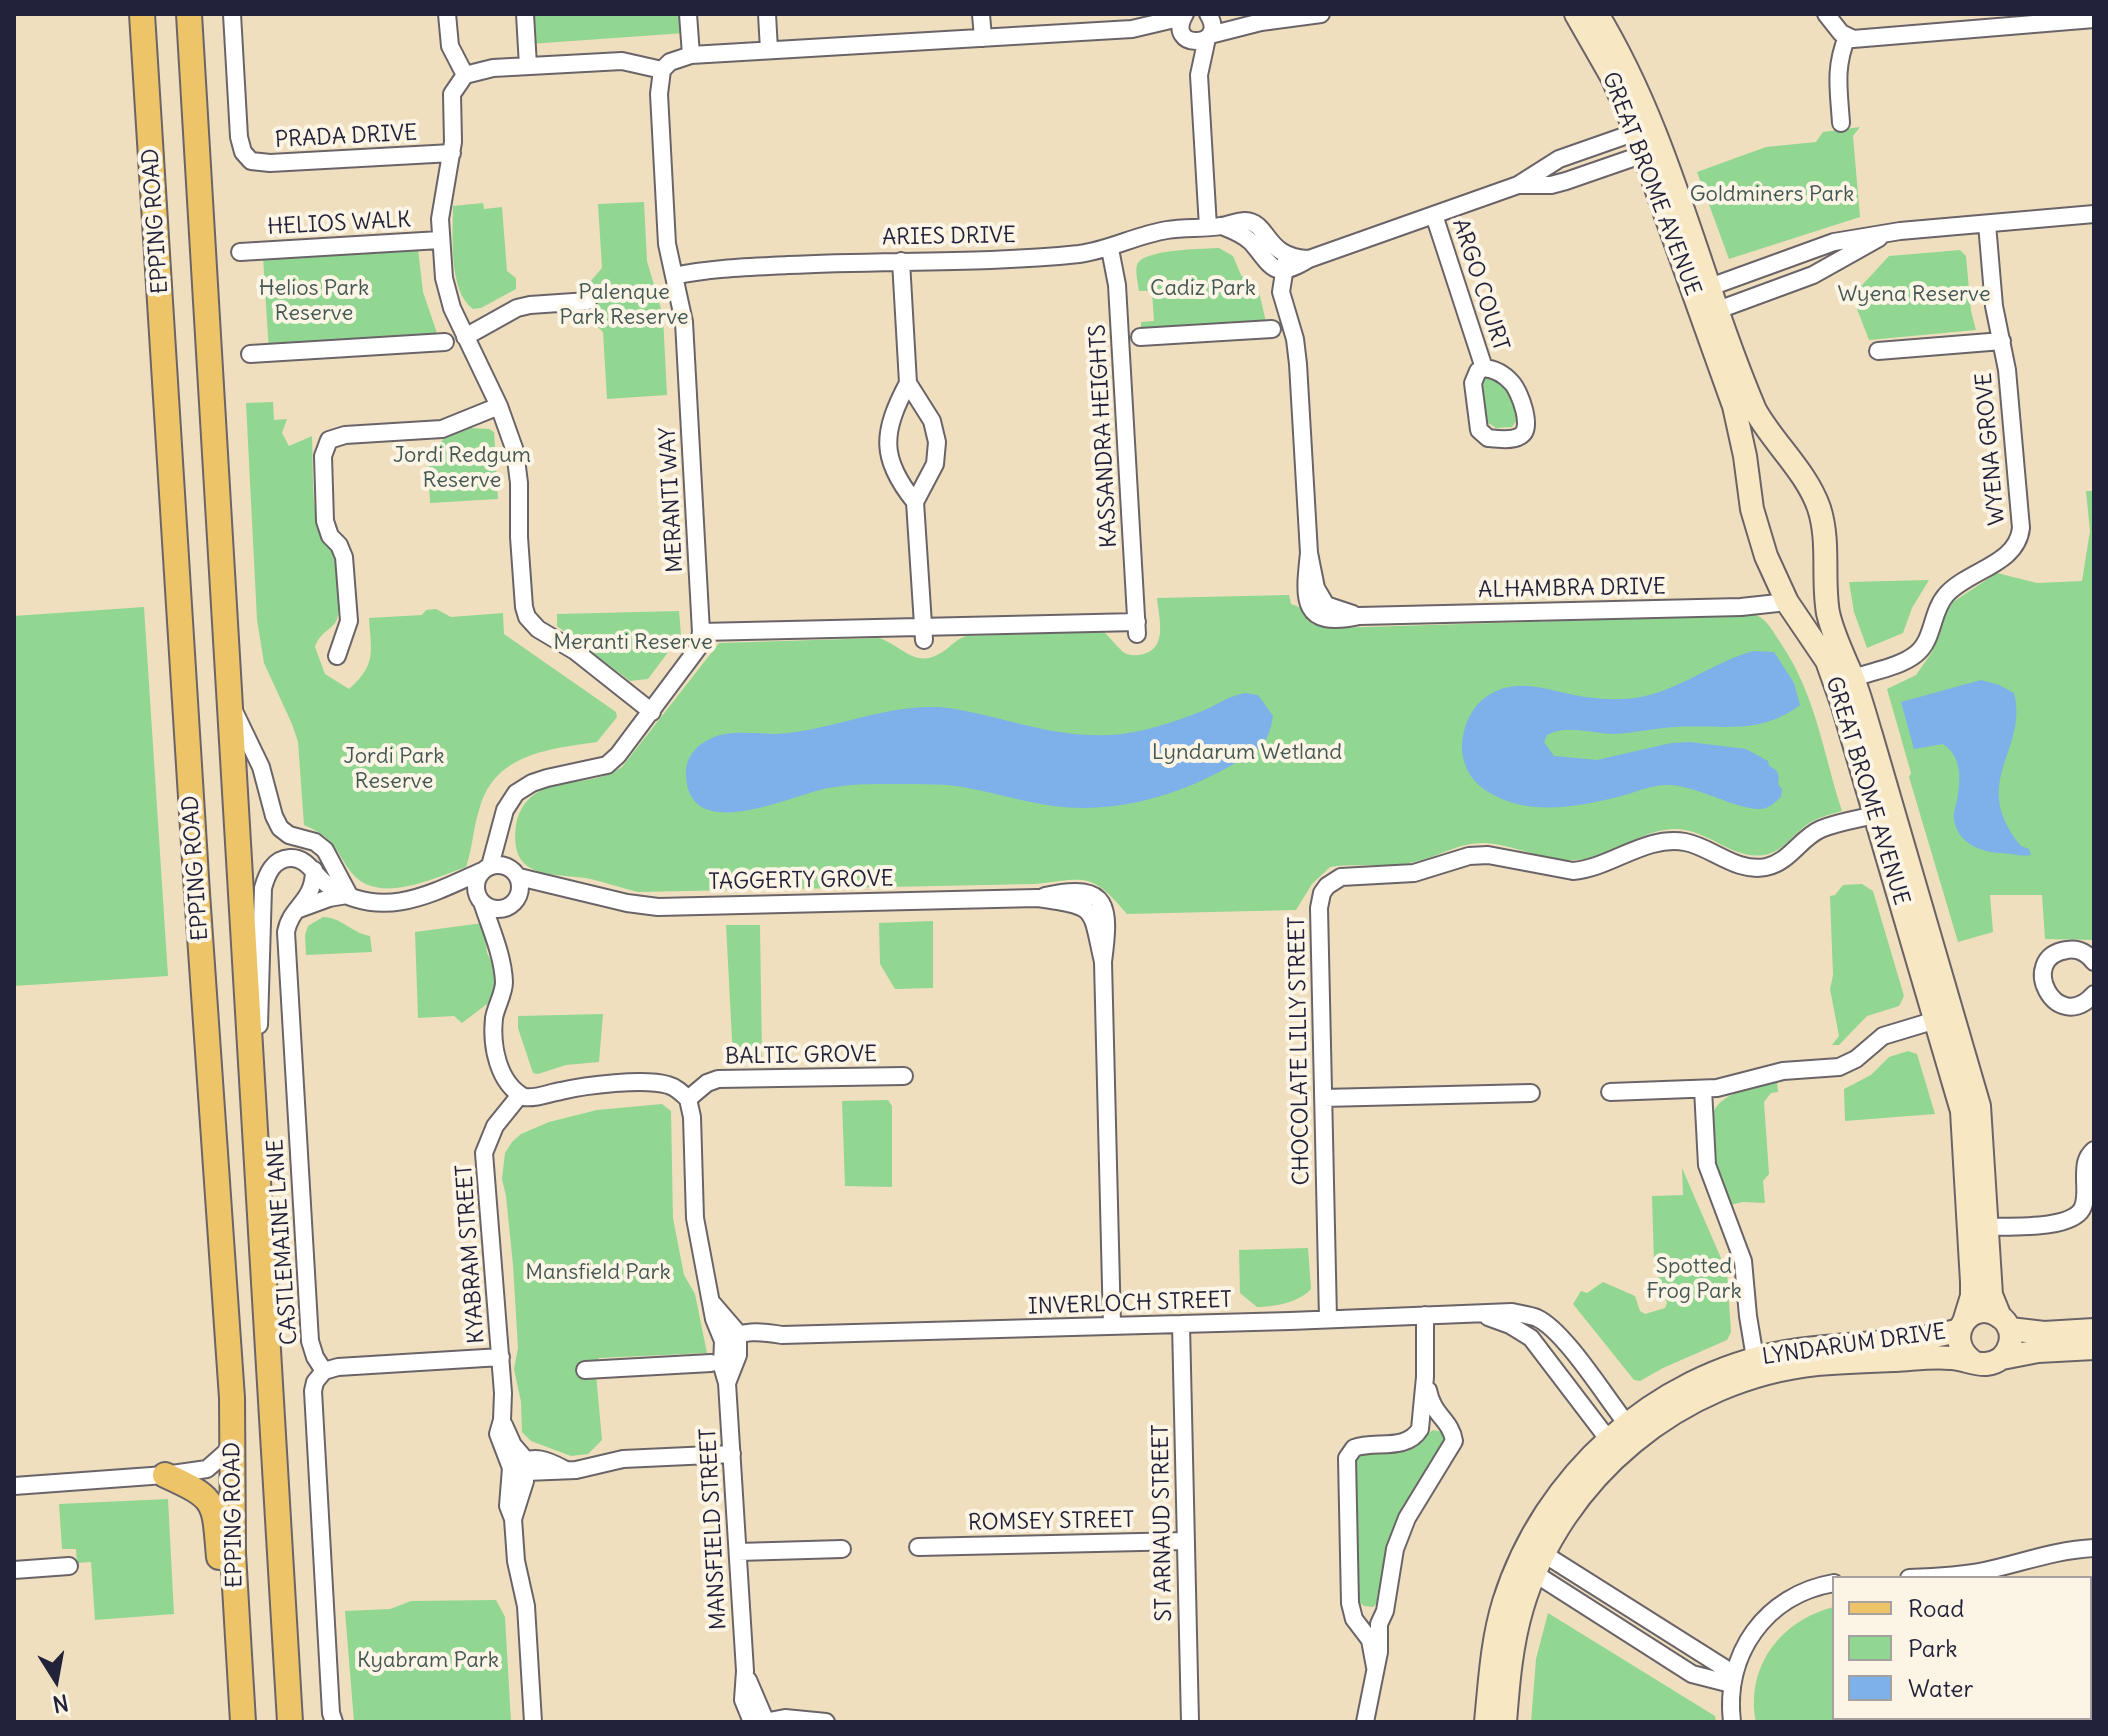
<!DOCTYPE html>
<html>
<head>
<meta charset="utf-8">
<style>
	body { margin:0 }
	#map { position:relative; width:2108px; height:1736px; overflow:hidden; background:#efdfbe; font-family:Delius,sans-serif }
	canvas { display:block }
	.frame { position:absolute; inset:0; border:16px solid #22223b; pointer-events:none }
	.legend { position:absolute; left:1832px; top:1576px; width:260px; height:144px; box-sizing:border-box; background:#fcf5e5; border:2px solid #a5a1a1; margin:0; padding:10px 14px; list-style:none; font-size:24px; color:#22223b }
	.legend li { display:flex; align-items:center; gap:16px; height:40px }
	.legend b { width:40px; border:2px solid #a5a1a1 }
	.north { position:absolute; left:16px; top:1640px; width:80px; height:80px; -webkit-text-stroke:6px #fcf5e5; paint-order:stroke; rotate:169deg; font-size:22px; font-weight:700; line-height:32px; text-align:center; color:#22223b }
	.north::after { content:''; display:block; margin:auto; width:28px; height:36px; background:#22223b; clip-path:polygon(50% 0,100% 100%,50% 72%,0 100%) }
</style>
</head>
<body>
<div id="map">
<canvas width="2108" height="1736"></canvas>
<div class="frame"></div>
<ul class="legend">
<li><b style="height:10px;background:#eec469"></b>Road</li>
<li><b style="height:22px;background:#91d791"></b>Park</li>
<li><b style="height:22px;background:#7eb0ea"></b>Water</li>
</ul>
<div class="north">N</div>
</div>
<script>
const c = document.querySelector('canvas').getContext('2d');
c.lineJoin = 'round';
function fillPath(path, color) { c.fillStyle = color; c.fill(path, 'evenodd'); }
function trace(path, color, width, dash) { c.strokeStyle = color; c.lineWidth = width; c.lineCap = dash ? 'butt' : 'round'; c.setLineDash(dash || []); c.stroke(path); }
function label(font, color, halo, rows, align = 'center') {
  c.font = font + ' Delius,sans-serif'; c.lineWidth = 8; c.setLineDash([]); c.textBaseline = 'middle'; c.strokeStyle = halo; c.fillStyle = color; for (const [text, x, y, turn = 0] of rows) {
    c.save(); c.translate(x, y); c.rotate((+turn || 0) * Math.PI / 180); c.textAlign = isNaN(turn) ? turn : align; if (halo) c.strokeText(text, 0, 0); c.fillText(text, 0, 0); c.restore();
  }
}
fillPath(new Path2D(`
	M528 14H684L685 33 530 44Z
	M1860 127 1853 136 1860 217 1729 259 1697 172 1766 147 1816 142 1823 132Z
	M644 202 647 261 663 316 667 395 607 399 603 332 591 321 589 283 602 268 598 204Z
	M483 203 484 209 502 207 507 271 516 278V289L481 308 473 309C448 291 453 234 453 206Z
	M1219 248 1233 256 1241 275 1259 292 1267 326 1141 333V322L1154 321 1152 291H1139C1138 284 1135 271 1137 265 1142 249 1204 249 1219 248Z
	M418 249 423 292 440 342 269 352 263 257Z
	M1960 250 1966 256 1971 311 1976 330 1869 340 1852 296 1889 256Z
	M1491 376 1508 387 1519 417 1512 427 1496 428 1487 422 1483 382 1484 377Z
	M273 402 274 420 287 419 282 433 289 446 312 436C313 462 312 491 316 517 319 531 326 539 332 551 339 562 342 607 337 619 333 630 320 631 315 647L325 674 349 689C377 664 371 652 369 618L422 615 426 610 436 609 451 617 503 613 504 634 616 712 617 717 597 742C550 749 496 753 480 807 473 827 473 847 466 867 431 879 374 908 348 868 333 844 331 837 304 825L298 742 292 724 264 663 257 620 246 403Z
	M471 428 489 429 494 432 498 499 430 503 428 451 437 448 444 438Z
	M2086 491H2094V940L2045 939 2042 895H1990L1993 932 1958 942 1909 777 1911 773 1887 689 1916 675 1932 652 1939 625 1953 602 1997 573 2037 583 2082 581 2090 531Z
	M1929 580 1912 608 1903 633 1867 648 1854 612 1849 582Z
	M1289 595 1291 604C1309 609 1310 623 1333 628L1756 615C1768 620 1773 632 1780 642 1817 697 1822 750 1842 811 1832 814 1822 816 1813 821 1795 830 1785 852 1764 855 1731 860 1708 828 1673 829 1637 831 1609 859 1575 860 1544 861 1515 845 1485 843 1457 842 1436 859 1409 863 1384 868 1356 863 1330 867L1312 884 1296 910 1127 914C1091 872 1088 878 1035 884L638 892C620 888 603 881 585 878 547 873 509 878 516 825 518 811 527 797 540 791 566 778 597 785 622 767L719 643 879 638C901 645 914 668 939 654 949 649 954 640 966 636L1104 632C1111 638 1115 645 1122 651 1126 655 1134 656 1139 655 1169 651 1159 619 1157 598Z
	M144 607 168 976 14 986V616Z
	M679 611 681 635 648 679 630 681 557 626V614Z
	M1862 884 1873 891 1904 996 1899 1006 1867 1016 1839 1045H1832L1839 1036 1830 989 1833 975 1830 896 1835 895 1843 885Z
	M323 917C341 917 352 933 370 936L372 952 306 955 305 935 308 926Z
	M933 921V988L895 989 880 964 879 923Z
	M483 923 487 953 496 971 494 994 491 1001 462 1023 454 1016 418 1018 415 932Z
	M726 925H760L762 1057 733 1058Z
	M603 1014 599 1062 566 1065 538 1074 533 1073 518 1028V1016Z
	M1908 1051 1917 1054 1935 1114 1845 1121 1844 1089 1871 1075 1889 1057Z
	M1777 1081 1778 1092 1771 1093 1764 1102 1769 1174 1763 1181 1765 1203 1743 1202 1730 1205 1714 1164 1712 1116C1719 1091 1755 1088 1777 1081Z
	M888 1100 892 1106V1187L845 1186 842 1101Z
	M662 1104 671 1111 673 1218 684 1275 695 1294 707 1353 599 1358 595 1363 602 1440 588 1454 571 1456 531 1441 522 1432 521 1402 514 1369 518 1348 513 1265 506 1196 502 1179 505 1153 512 1142 521 1134 549 1122 597 1110Z
	M1682 1168 1727 1272 1731 1332 1727 1340 1663 1368 1640 1381 1634 1380 1573 1304 1581 1291 1587 1293 1603 1282 1635 1296 1640 1311 1645 1314 1665 1308 1667 1303 1654 1264 1652 1196 1683 1195Z
	M1308 1248 1311 1289C1300 1302 1274 1307 1257 1307L1240 1293 1239 1250Z
	M1433 1430 1442 1432 1446 1440 1393 1529 1379 1601 1373 1607 1364 1606 1359 1602 1358 1596 1356 1456 1362 1452H1406Z
	M168 1499 174 1614 95 1620 91 1562 77 1563 76 1549H62L59 1504Z
	M496 1600 505 1617 511 1722H354L345 1611 390 1609 411 1601Z
	M1834 1607V1718H1991L1992 1722H1756C1745 1667 1781 1620 1834 1607Z
	M1548 1613 1715 1716 1716 1722H1531L1536 1659Z`), '#91d791');
fillPath(new Path2D(`
	M1753 651 1774 652 1794 683 1800 705C1759 736 1723 724 1675 727 1655 728 1634 733 1614 734 1592 734 1568 724 1547 735L1544 742 1554 756 1597 760 1671 743 1690 742 1746 749 1768 761 1769 766C1778 770 1780 774 1778 784L1782 789 1781 797C1776 801 1772 806 1766 808 1746 815 1695 784 1667 785 1653 785 1638 791 1625 795 1578 807 1528 818 1485 790 1469 779 1461 762 1462 743 1464 726 1469 712 1482 700 1511 676 1542 688 1574 695 1590 698 1607 700 1623 699 1673 697 1707 664 1753 651Z
	M1981 680 1999 685 2014 693C2029 751 1968 781 2021 846L2029 849 2031 855C2021 857 2010 853 2000 853 1979 852 1957 842 1954 819 1953 813 1956 806 1957 800 1961 778 1962 757 1943 744L1914 749 1901 702Z
	M1245 693 1258 695 1273 716C1268 747 1258 750 1232 765 1178 796 1116 814 1053 806 1018 801 983 789 948 785 934 784 919 784 904 784 880 784 853 783 829 788 793 794 688 847 686 775 685 760 694 747 708 740 727 729 755 734 776 734 835 731 895 699 955 709 1007 718 1055 738 1109 735 1138 734 1172 723 1200 712 1218 705 1225 697 1245 693Z`), '#7eb0ea');
const street = new Path2D(`
	M232 14 239 137 243 152 251 161 270 163 452 153
	M447 14 450 46 465 75 452 94 453 142 440 219 444 278 452 308 499 406 515 451 519 483V537L524 607 527 617 538 629 575 651 652 712
	M525 14 528 66
	M688 14 691 55
	M767 14 769 50
	M981 14 983 38
	M1185 14C1163 51 1230 49 1208 14
	M1826 14 1841 33 1853 39 2094 19
	M1210 35 1261 22 1321 14
	M1207 38 1199 75 1208 227
	M465 75 493 68 622 61 662 70 670 62 691 55 1132 29 1183 17
	M1841 123C1839 91 1834 68 1847 37
	M1518 185H1551L1566 181 1644 154
	M1434 215 1484 368
	M1222 226C1232 230 1243 234 1251 242 1273 267 1273 281 1309 259L1518 185 1559 159 1636 132
	M1110 249 1117 285 1137 634
	M240 252 440 240
	M1286 260 1281 292 1295 339 1298 364 1309 553 1316 588 1326 605 1353 614
	M901 261 908 383 932 421 937 442 935 464 915 502 924 640
	M674 276C711 268 750 267 788 265 885 260 983 264 1079 254 1110 250 1136 235 1167 230 1185 227 1203 229 1221 226 1229 225 1237 221 1245 221 1270 222 1264 258 1309 259
	M1710 287 1834 242 1900 231 2094 214
	M1718 310 1813 275 1879 238
	M465 337 517 308 530 305 588 301
	M1140 337 1272 329
	M1878 351 2002 341
	M250 354 445 342
	M1484 368C1495 369 1505 375 1512 383 1520 392 1534 429 1520 436 1512 441 1497 439 1488 438L1479 430 1473 383 1478 371Z
	M908 383C882 432 879 458 915 502
	M1309 553C1304 599 1300 629 1359 616L1741 607 1787 602
	M701 632 1137 622
	M337 656 349 621 344 557 339 545 330 536 325 521 323 456 329 440 345 435 442 429 499 406
	M1853 678C1873 671 1900 667 1916 654 1934 640 1931 612 1946 595 1968 570 2017 565 2021 528L2007 370 1994 306 1987 224
	M235 713 261 767 274 816 280 828 289 835 315 842 325 850 349 895
	M476 887a22 22 0 1 1 44 0a22 22 0 1 1-44 0Z
	M490 866 505 810 516 793 532 783 547 778 607 765 618 755 698 648 701 632 684 322 667 244 659 94 662 70
	M314 870C314 903 291 905 286 932L310 1341 315 1357 324 1371 315 1382 313 1391 331 1713 334 1722
	M519 877 627 903 658 907 1037 898C1098 907 1090 905 1103 962
	M1045 896C1111 881 1110 908 1103 962L1112 1326
	M482 902C490 927 503 955 504 982 504 994 496 1006 494 1018 491 1046 498 1083 524 1097 537 1099 548 1093 561 1091 586 1085 644 1078 668 1085 676 1087 682 1093 688 1099L707 1083 718 1079 904 1076
	M299 909 329 898 347 895
	M2094 962C2087 953 2078 948 2067 950 2016 957 2056 1037 2094 994
	M259 1025 263 888C267 874 273 859 290 858 308 857 315 877 329 886 383 921 431 894 482 871
	M1703 1089 1707 1165 1743 1261 1748 1316 1755 1358
	M1610 1092 1717 1088 1783 1071 1839 1067 1856 1059 1883 1036 1936 1020
	M1323 1098 1531 1093
	M688 1099 692 1117 695 1218 714 1319 723 1341 722 1366 727 1383 745 1671 743 1700 752 1722
	M1987 1227C2010 1226 2070 1230 2082 1209 2087 1200 2085 1187 2085 1178 2085 1166 2085 1158 2094 1150
	M713 1304 738 1333V1355L727 1383
	M1488 1317 1510 1325 1531 1338 1608 1439
	M1328 1319 1319 908 1322 893 1327 886 1341 877 1414 873 1469 856 1488 855 1573 871C1611 868 1645 835 1685 842 1712 847 1736 873 1766 867 1790 862 1800 838 1821 829 1838 822 1858 819 1875 815
	M1181 1324 1190 1722
	M723 1341C743 1330 759 1331 782 1335L1290 1321 1512 1312C1520 1314 1530 1315 1537 1318 1565 1331 1606 1398 1627 1424
	M585 1370 711 1363
	M324 1371 338 1367 501 1357
	M504 1425 513 1445 525 1459V1481L513 1519 516 1561 526 1606 533 1722
	M516 1465C534 1454 547 1460 564 1469
	M516 1469 526 1472 576 1470 623 1459 732 1454
	M14 1486 165 1475 207 1469 233 1446
	M513 1519 508 1506 511 1468 498 1434 502 1420 503 1393 484 1153 495 1126 520 1095
	M918 1547 1185 1541
	M738 1552 842 1549
	M1544 1554 1734 1674
	M14 1570 69 1566
	M1534 1573 1692 1674 1731 1684
	M1909 1578C1934 1577 1959 1576 1984 1571 2022 1563 2054 1550 2094 1548
	M1375 1667 1370 1640 1354 1619 1350 1603 1347 1458 1354 1448C1375 1440 1406 1452 1420 1429L1425 1377V1315
	M748 1680 766 1722
	M764 1722 785 1718 826 1722
	M1365 1722 1379 1652V1624L1385 1611 1395 1549 1407 1518 1454 1441C1451 1420 1433 1416 1428 1390
	M1732 1722C1724 1654 1765 1595 1834 1583`);
const secondary = new Path2D(`
	M1576 14 1612 77 1636 132 1734 406 1745 456 1752 509 1766 556 1787 602 1827 661 1843 706 1962 1111 1972 1282V1296L1964 1322
	M1597 14C1671 136 1699 279 1755 410 1774 444 1806 471 1819 508 1830 542 1822 578 1828 613 1833 635 1843 655 1852 676 1860 695 1865 716 1871 735L1979 1106 1991 1295 2000 1317
	M2010 1329 2044 1333 2094 1330
	M2002 1358 2038 1351 2094 1348
	M1486 1722C1490 1682 1492 1641 1504 1602 1544 1475 1654 1376 1785 1352 1843 1341 1903 1347 1959 1330
	M1505 1722C1508 1684 1511 1645 1522 1608 1561 1477 1681 1378 1817 1364 1843 1362 1870 1361 1896 1360 1914 1359 1933 1356 1951 1358 1962 1358 1975 1365 1986 1364 2011 1362 2020 1330 1999 1316 1970 1297 1942 1338 1972 1361`);
const primary = new Path2D(`
	M142 14 197 893 232 1398 233 1553 243 1722
	M189 14 290 1722
	M165 1475C218 1499 214 1501 219 1557`);
trace(street, '#6a6469', 20);
trace(secondary, '#6a6469', 26);
trace(primary, '#6a6469', 28);
trace(street, '#fff', 16);
trace(secondary, '#f8e7c3', 22);
trace(primary, '#eec469', 24);
label('22px', '#22223b', '#fcf5e5', [
	["PRADA DRIVE",346,137,-3],
	["GREAT BROME AVENUE",1651,184,69],
	["EPPING ROAD",156,221,-94],
	["HELIOS WALK",339,224,-3],
	["ARIES DRIVE",949,237,-1],
	["ARGO COURT",1480,285,72],
	["KASSANDRA HEIGHTS",1104,436,-93],
	["WYENA GROVE",1991,449,-95],
	["MERANTI WAY",672,500,-93],
	["ALHAMBRA DRIVE",1572,589,-1],
	["GREAT BROME AVENUE",1867,791,73],
	["EPPING ROAD",196,868,-94],
	["TAGGERTY GROVE",801,881,-1],
	["CHOCOLATE LILLY STREET",1300,1051,-91],
	["BALTIC GROVE",801,1056,-1],
	["CASTLEMAINE LANE",283,1242,-94],
	["KYABRAM STREET",471,1254,-94],
	["INVERLOCH STREET",1130,1304,-2],
	["LYNDARUM DRIVE",1854,1345,-8],
	["EPPING ROAD",234,1515,-91],
	["ROMSEY STREET",1051,1522,-1],
	["ST ARNAUD STREET",1163,1523,-91],
	["MANSFIELD STREET",714,1529,-93]
]);
label('22px', '#435855', '#fcf5e5', [
	["Goldminers Park",1772,195],
	["Helios Park",314,289],
	["Reserve",314,314],
	["Cadiz Park",1203,289],
	["Palenque",624,293],
	["Park Reserve",624,318],
	["Wyena Reserve",1914,295],
	["Jordi Redgum",462,456],
	["Reserve",462,481],
	["Meranti Reserve",633,643],
	["Lyndarum Wetland",1247,753],
	["Jordi Park",394,757],
	["Reserve",394,782],
	["Spotted",1694,1267],
	["Frog Park",1694,1292],
	["Mansfield Park",598,1273],
	["Kyabram Park",428,1661]
]);
</script>
</body>
</html>
